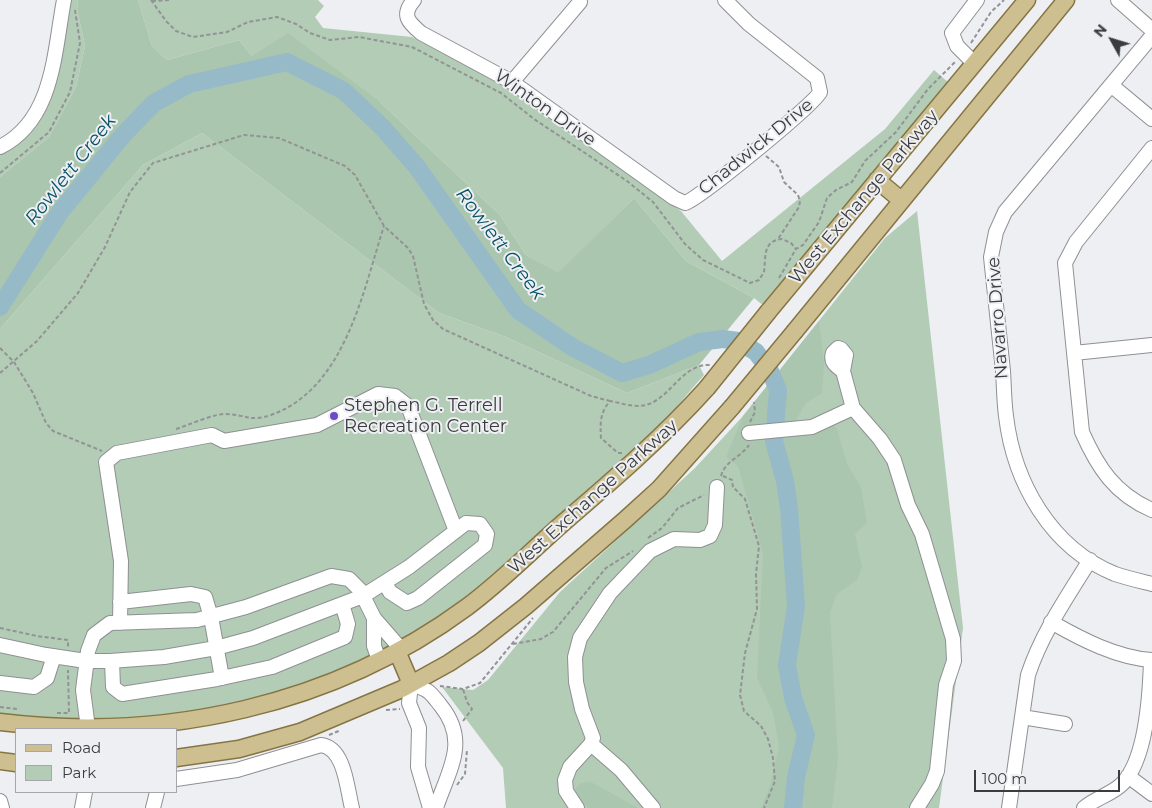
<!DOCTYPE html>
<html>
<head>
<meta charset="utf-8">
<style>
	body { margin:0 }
	#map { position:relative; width:1152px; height:808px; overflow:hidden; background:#edeff2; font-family:Montserrat,sans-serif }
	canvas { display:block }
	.legend { position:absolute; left:15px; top:728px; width:162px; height:65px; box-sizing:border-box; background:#edeff2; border:1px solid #a6a7aa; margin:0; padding:6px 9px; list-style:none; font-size:15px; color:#3c3c3e }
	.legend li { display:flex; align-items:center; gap:10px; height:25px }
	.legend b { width:25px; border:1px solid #a6a7aa }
	.north { position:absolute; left:1087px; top:15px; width:50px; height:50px; -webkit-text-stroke:4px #edeff2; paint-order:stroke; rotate:309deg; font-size:14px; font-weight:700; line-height:20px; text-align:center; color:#3c3c3e }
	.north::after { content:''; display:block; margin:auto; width:18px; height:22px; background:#3c3c3e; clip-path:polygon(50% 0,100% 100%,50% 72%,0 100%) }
	.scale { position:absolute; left:974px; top:770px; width:146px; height:22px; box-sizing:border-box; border:2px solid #3c3c3e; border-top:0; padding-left:6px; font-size:15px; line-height:18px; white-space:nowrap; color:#3c3c3e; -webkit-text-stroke:4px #edeff2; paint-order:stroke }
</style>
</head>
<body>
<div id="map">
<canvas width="1152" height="808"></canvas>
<ul class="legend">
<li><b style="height:6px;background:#cebf91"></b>Road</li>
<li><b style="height:14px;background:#b3ccb6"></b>Park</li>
</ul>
<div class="north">N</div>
<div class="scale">100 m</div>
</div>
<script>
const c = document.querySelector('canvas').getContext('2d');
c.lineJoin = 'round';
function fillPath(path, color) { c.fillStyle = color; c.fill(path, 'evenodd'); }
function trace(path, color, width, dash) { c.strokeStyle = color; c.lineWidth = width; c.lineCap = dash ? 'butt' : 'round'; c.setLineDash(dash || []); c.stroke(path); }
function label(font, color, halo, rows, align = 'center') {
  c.font = font + ' Montserrat,sans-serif'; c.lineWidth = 4; c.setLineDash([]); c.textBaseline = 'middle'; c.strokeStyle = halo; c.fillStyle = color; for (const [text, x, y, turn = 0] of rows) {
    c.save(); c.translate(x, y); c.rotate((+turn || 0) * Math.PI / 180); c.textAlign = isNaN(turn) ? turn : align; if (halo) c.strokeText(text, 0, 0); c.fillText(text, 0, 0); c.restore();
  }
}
fillPath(new Path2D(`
	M71 0H78L77 9 85 46 76 87 49 137 0 177V153L54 89Z
	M138 0H318L324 6 315 17 323 28 412 37 509 88 681 211 722 261 885 129 934 70 949 83 764 306 754 298 686 261 634 198 558 274 526 255 500 215 380 102 252 56 239 40 167 60 152 46Z
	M202 133 439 313 506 337 627 393 699 365 704 375C685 396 667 420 647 440 616 469 584 497 552 525 505 568 445 620 388 649 271 710 130 733 0 714V329L143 165Z
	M917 211 963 628 939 808H506L503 768 442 687 473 690 488 680 560 592 695 468 743 416 885 238Z`), '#b3ccb6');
fillPath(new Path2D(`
	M78 0H138L152 46 167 60 239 40 252 56 288 33 380 102 500 215 526 255 558 273 634 198 686 261 754 298 699 365 627 393 506 337 439 313 202 133 143 165 0 329V177L49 137 76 87 85 46 77 9Z
	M819 321 824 362 822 393 805 404 793 426 830 423 837 429 847 464 861 487 867 523 855 534 862 567 857 580 837 594 830 612 838 758 832 808H761L770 786 779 747 773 712 757 678 763 553 738 466 726 457 743 416Z
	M591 782 638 808H588L576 796 575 789 581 783Z`), '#abc6ae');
trace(new Path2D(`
	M0 307 60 212 123 135 154 103 189 84 287 62 344 91 382 127 417 167 518 310 572 347 622 373 649 365 699 342 723 339 738 341 756 352 770 371 778 390 774 441 785 481 789 508 796 606 787 665 793 698 806 735 796 777 793 808`), '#96bac8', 18);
const minor = new Path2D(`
	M414 0C401 15 408 22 421 33L512 82 674 198 685 203C700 198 816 103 820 92L817 78 749 24 725 0
	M1118 0 1152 30
	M1152 36 1005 212 996 232 991 257C995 295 999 333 1003 371 1004 386 1004 401 1006 416 1014 483 1051 548 1115 574 1127 578 1140 581 1152 584
	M974 63 957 46 952 33 977 0
	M512 82 580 2
	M1111 85 1152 119
	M0 147C54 120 54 52 64 0
	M1152 148 1076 242 1065 263 1082 432C1098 468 1115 494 1152 510
	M1074 353 1152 345
	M843 371C836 366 830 362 833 353L838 348 841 349 846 355 843 371 853 408
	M749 433 812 427 853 408 880 439 894 460 908 505 922 534 953 639 954 661 946 685 937 771 932 784 917 808
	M120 602 191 594 205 597 211 617 222 678
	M374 618 401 649
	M1051 622C1081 639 1117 658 1152 660
	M120 623 121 561 106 462 117 453 212 435 224 441 317 425 378 394 395 396 408 406 456 531
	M0 645 46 655 86 661H110L164 657 216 648 253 638 363 596 409 567 466 523 480 524 487 534 485 545 418 598 407 603 390 592 385 583
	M112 661 113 687 122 694 217 679 272 667 345 637 348 624 342 604
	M0 683 34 687 47 678 54 656
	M1022 717 1065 724
	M88 728 83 690 88 651 94 635 110 623 197 620 246 607 331 576 349 579 360 590 374 618V646L379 660
	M591 744 621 770 653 808
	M1128 776 1152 794
	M176 779 237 770 321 745C345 748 347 789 352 808
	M0 801 2 808
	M82 808 85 792
	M153 808 157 792
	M430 808 418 767 419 728 409 703 411 684C431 691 429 691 441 706 470 742 448 771 436 808
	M577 808 566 791 565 780 570 767 591 744 593 738 582 709 576 682 575 657 580 638 610 593 650 551 674 539 700 540 710 536 715 525 717 487
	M1009 808 1028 675C1042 633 1067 597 1090 560
	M1084 808C1095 798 1113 794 1123 783 1147 757 1150 694 1151 660`);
const major = new Path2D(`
	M877 180 901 200
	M768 312 1027 0
	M795 331 1066 0
	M397 651 411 684
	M0 722C164 742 333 706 467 607 502 581 531 551 563 523 613 480 663 437 707 388
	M176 758 239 749 300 732 402 689 449 663 479 643 526 606 626 519 659 489 732 407
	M0 761 16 763`);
trace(minor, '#8e9093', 16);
trace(major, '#867544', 19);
trace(new Path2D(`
	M151 0 166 21 176 31 193 37 227 32 248 22 277 17 296 24 310 33 330 40 359 37 412 47 501 93 534 119 627 181 653 202 685 244 703 260 750 283 759 280 764 272C766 258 762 241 782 239L791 243 796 249
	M152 1 170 0
	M971 43 991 12 1004 0
	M766 156 779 167 784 182 798 195 800 201 799 207 778 239
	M0 173 49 132 70 92 80 43 75 10
	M779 278 796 249 803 245 819 222 827 198 836 190 852 182 865 161 896 132 928 89 955 62
	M0 348 14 362 33 393 46 423 53 431 102 451
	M0 373 37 341 78 293 105 247 130 192 153 163 244 135 279 138 345 166 355 175 384 226 408 248 413 256 424 304 433 320 443 329 591 396 610 401
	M750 422 755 412 754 402
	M176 429C189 425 215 413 227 414 247 415 249 422 271 415 345 389 363 291 384 226
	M622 453H618L601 438C600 423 600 413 610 401 621 403 637 409 649 404 671 396 684 363 710 365
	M721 476C725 461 741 457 749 445
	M723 476 732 480 733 487 745 499 759 546 756 574 757 609 745 653 740 695 744 711 761 726 768 739 773 758 775 781 764 808
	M648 538 662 528 678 508 704 495
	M0 628 37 636 68 640V648
	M513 644 541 639 553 632 606 568 633 551
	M440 686 463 689 480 683 533 618
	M0 707 17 709
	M386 710 400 709
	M57 713H69L68 670
	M463 721 472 709 467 702 463 689
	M329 735 341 730
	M457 785 465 774 467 750`), '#929395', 2, [4, 2.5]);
trace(minor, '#fff', 14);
trace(major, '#cebf91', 16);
const majorBridge = new Path2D(`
	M707 388 768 312
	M732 407 795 331`);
trace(majorBridge, '#867544', 19, []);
trace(majorBridge, '#cebf91', 16);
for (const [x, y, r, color] of [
	[334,416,5,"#6c4ac3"]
]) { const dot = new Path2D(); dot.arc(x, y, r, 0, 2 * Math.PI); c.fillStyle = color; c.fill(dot); trace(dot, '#edeff2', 2); }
label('18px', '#3c3c3e', '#edeff2', [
	["Winton Drive",545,108,35],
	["Chadwick Drive",756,147,-39],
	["West Exchange Parkway",864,197,-50],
	["Navarro Drive",998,318,-94],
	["West Exchange Parkway",593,497,-42]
]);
label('18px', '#3c3c3e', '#edeff2', [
	["Stephen G. Terrell",344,406],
	["Recreation Center",344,427]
], 'left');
label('italic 19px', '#085267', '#edeff2', [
	["Rowlett Creek",71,170,-52],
	["Rowlett Creek",500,244,53]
]);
</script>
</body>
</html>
